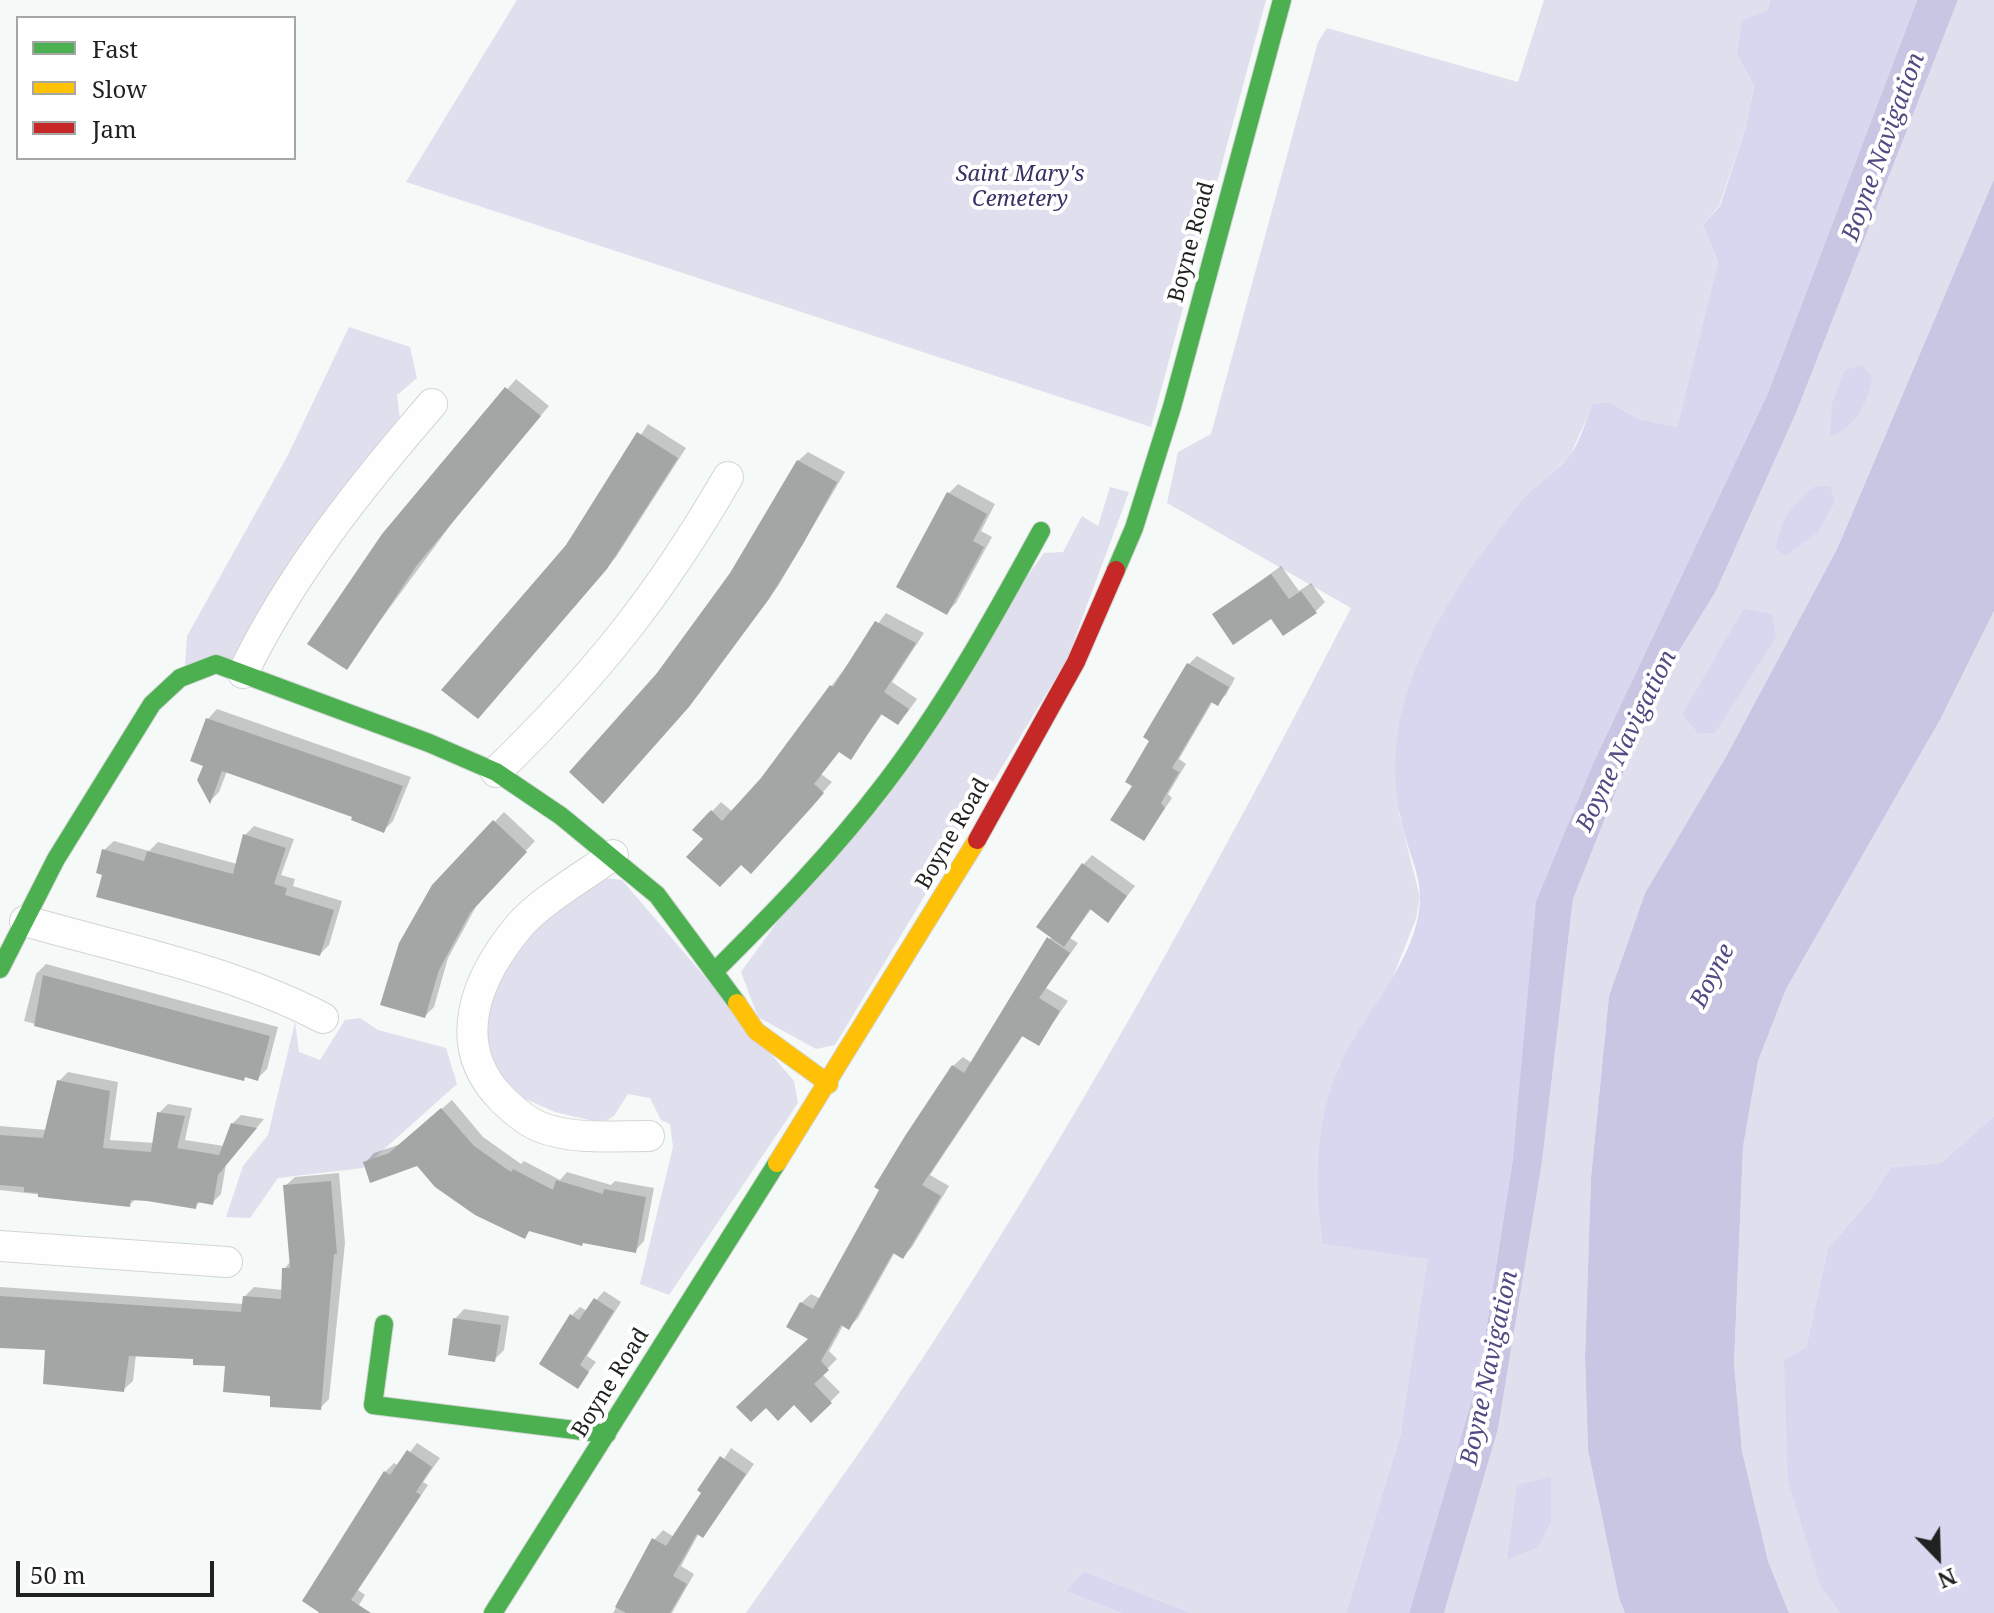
<!DOCTYPE html>
<html>
<head>
<meta charset="utf-8">
<style>
	body { margin:0 }
	#map { position:relative; width:1994px; height:1613px; overflow:hidden; background:#f5f9f7; font-family:"Noto Serif",serif }
	canvas { display:block }
	.legend { position:absolute; left:16px; top:16px; width:280px; height:144px; box-sizing:border-box; background:#fff; border:2px solid #a5a7a6; margin:0; padding:10px 14px; list-style:none; font-size:24px; color:#1f2220 }
	.legend li { display:flex; align-items:center; gap:16px; height:40px }
	.legend b { width:40px; border:2px solid #a5a7a6 }
	.north { position:absolute; left:1898px; top:1517px; width:80px; height:80px; -webkit-text-stroke:6px #fff; paint-order:stroke; rotate:157deg; font-size:22px; font-weight:700; line-height:32px; text-align:center; color:#1f2220 }
	.north::after { content:''; display:block; margin:auto; width:28px; height:36px; background:#1f2220; clip-path:polygon(50% 0,100% 100%,50% 72%,0 100%) }
	.scale { position:absolute; left:16px; top:1561px; width:198px; height:36px; box-sizing:border-box; border:4px solid #1f2220; border-top:0; padding-left:10px; font-size:24px; line-height:28px; white-space:nowrap; color:#1f2220; -webkit-text-stroke:6px #fff; paint-order:stroke }
</style>
</head>
<body>
<div id="map">
<canvas width="1994" height="1613"></canvas>
<ul class="legend">
<li><b style="height:10px;background:#4caf50"></b>Fast</li>
<li><b style="height:10px;background:#ffc107"></b>Slow</li>
<li><b style="height:10px;background:#c62828"></b>Jam</li>
</ul>
<div class="north">N</div>
<div class="scale">50 m</div>
</div>
<script>
const c = document.querySelector('canvas').getContext('2d');
c.lineJoin = 'round';
function fillPath(path, color) { c.fillStyle = color; c.fill(path, 'evenodd'); }
function trace(path, color, width, dash) { c.strokeStyle = color; c.lineWidth = width; c.lineCap = dash ? 'butt' : 'round'; c.setLineDash(dash || []); c.stroke(path); }
function label(font, color, halo, rows, align = 'center') {
  c.font = font + ' "Noto Serif",serif'; c.lineWidth = 8; c.setLineDash([]); c.textBaseline = 'middle'; c.strokeStyle = halo; c.fillStyle = color; for (const [text, x, y, turn = 0] of rows) {
    c.save(); c.translate(x, y); c.rotate((+turn || 0) * Math.PI / 180); c.textAlign = isNaN(turn) ? turn : align; if (halo) c.strokeText(text, 0, 0); c.fillText(text, 0, 0); c.restore();
  }
}
fillPath(new Path2D(`
	M517 0H1266L1151 427 406 182Z
	M1544 0H1770L1767 11 1737 54 1754 86 1745 130 1719 206 1703 225 1718 262 1677 427 1639 419 1608 402 1593 404 1570 456 1517 506 1399 814 1420 897 1416 919 1390 984 1339 1066 1323 1244 1429 1258 1400 1436 1346 1613H1191L1084 1571 1065 1591 1121 1613H746C795 1542 847 1472 895 1400 1064 1147 1212 878 1351 608L1167 503 1178 452 1211 434 1318 42 1327 28 1518 82Z
	M1958 0H1994V179L1838 547 1727 755 1645 893 1609 996 1591 1177 1585 1356 1588 1450 1619 1598 1625 1613H1444L1498 1429 1542 1162 1573 899 1658 685 1716 591 1796 413ZM1744 608 1772 614 1683 714ZM1550 1477 1551 1522 1538 1546 1507 1559Z
	M349 327 410 347 417 378 397 395 400 420 238 664 185 666 187 636 288 455Z
	M1110 487 1129 492 1067 659 835 1045 816 1049 758 1017 741 972 1044 553 1063 552 1082 516 1098 526Z
	M1994 611V1116L1941 1163 1891 1167 1869 1201 1828 1248 1806 1348 1821 1588 1840 1613H1789L1768 1561 1742 1451 1734 1364 1743 1147 1758 1061 1786 989 1941 718Z
	M604 878 622 880 794 1081 798 1103 669 1295 640 1284 673 1147 670 1124 661 1120 650 1098 628 1094 614 1116 602 1123 555 1112 514 1094 497 1074 483 1031 502 973 525 935Z
	M360 1018 378 1030 446 1048 457 1084 363 1168 278 1178 250 1218 226 1217 243 1166 268 1135 295 1022 299 1052 320 1060 345 1020Z`), '#dfdfee');
fillPath(new Path2D(`
	M1770 0H1917L1768 393 1596 757 1513 1158 1479 1375 1409 1613H1346L1400 1436 1428 1259 1323 1244C1314 1185 1315 1120 1340 1065 1362 1015 1420 957 1420 897 1420 871 1404 842 1400 815 1388 754 1399 701 1426 646 1448 598 1483 550 1515 509 1529 490 1551 476 1567 459 1580 445 1585 420 1593 404L1608 402 1639 419 1677 427 1718 262 1703 225 1720 206 1745 130 1754 86 1737 54 1742 20 1767 11Z
	M1862 365 1872 377C1868 403 1856 426 1830 437L1832 404 1845 370Z
	M1816 486H1830L1835 502 1818 532 1785 556 1776 549C1780 519 1793 503 1816 486Z
	M1744 608 1772 614 1776 637 1715 733H1698L1682 714Z
	M1994 1116V1613H1840L1821 1588 1788 1481 1784 1360 1806 1348 1828 1248 1869 1201 1891 1167 1941 1163Z
	M1551 1477V1522L1538 1547 1507 1560 1517 1485Z
	M1084 1571 1191 1613H1121L1065 1591Z`), '#d9d7ef');
fillPath(new Path2D(`
	M1917 0H1958L1796 413 1716 591 1658 685 1573 899 1542 1162 1498 1429 1444 1613H1409L1479 1375 1513 1158 1536 902 1596 757 1768 393Z
	M1994 179V611L1941 718 1786 989 1758 1061 1743 1147 1734 1364 1742 1451 1768 1561 1789 1613H1625L1619 1598 1588 1450 1585 1356 1591 1177 1609 996 1645 893 1727 755 1838 547Z`), '#c9c6e4');
fillPath(new Path2D(`
	M516 379 549 406 475 492 346 667 383 535Z
	M648 424 686 448 616 557 487 707 568 547Z
	M808 452 845 472 778 586 698 695 658 674 731 574 798 461Z
	M958 484 995 504 981 531 992 537 956 603 947 612 949 493Z
	M1281 566 1299 591 1311 583 1325 602 1315 612 1272 616 1215 614Z
	M886 613 924 633 892 682 917 699 907 713 898 723 883 713 851 757 840 750 821 774 832 782 760 862 705 839 695 829 721 802 733 812 762 779Z
	M1197 656 1235 678 1226 695 1217 703 1213 701 1179 759 1186 764 1168 794 1172 798 1144 839 1134 785 1152 740 1189 664Z
	M217 709 411 777 393 821 384 830 355 816 227 771 219 792 210 801 206 765 208 719Z
	M504 812 535 841 479 901 448 958 434 1007 425 1016 434 886Z
	M254 826 294 839 281 875 295 879 293 886 342 901 329 945 320 954 104 873V850L114 841 149 851 158 842 237 864 245 835Z
	M1092 855 1135 886 1108 920 1092 908 1070 938 1078 943 1046 988 1068 1001 1039 1043 1024 1034 930 1175 949 1186 912 1247 903 1257 895 1252 858 1318 849 1327 844 1324 829 1351 837 1359 822 1374 840 1392 812 1420 794 1402 811 1339 801 1303 811 1294 821 1299 953 1066 963 1057 972 1063 1052 936 1083 865Z
	M46 964 278 1027 267 1069 257 1079 246 1076 243 1079 24 1021 36 974Z
	M68 1072 118 1082 110 1140 155 1143 159 1113 168 1104 192 1108 185 1140 224 1146 232 1124 241 1115 264 1119 226 1164 221 1194 212 1203 201 1201 195 1207 136 1199 129 1205 0 1190V1126L47 1130 59 1081Z
	M452 1100 483 1137 521 1164 524 1161 560 1180 567 1172 611 1185 615 1181 654 1188 644 1241 635 1251 531 1229 524 1236 418 1164 365 1163 374 1153 401 1144Z
	M339 1173 345 1243 329 1399 320 1408 273 1394 228 1364 195 1357 136 1354 133 1381 123 1390 47 1348 0 1344V1287L244 1304 245 1296 254 1287 283 1290 284 1269 291 1261 285 1186 295 1177Z
	M604 1291 621 1302 587 1356 596 1362 578 1386 572 1315 580 1307 587 1311Z
	M464 1309 509 1316 504 1350 494 1360 455 1319Z
	M417 1443 440 1458 423 1482 428 1485 358 1590 365 1595 354 1613H318L385 1472 394 1463 399 1466Z
	M731 1448 754 1464 711 1526 702 1535 699 1533 681 1566 694 1574 672 1613H613L654 1540 663 1530 674 1537Z`), '#0003');
fillPath(new Path2D(`
	M505 387 541 416 417 565 347 670 307 644 382 534Z
	M637 432 678 458 607 569 478 719 441 690 566 545Z
	M797 460 837 482 803 544 769 599 689 707 603 804 569 772 657 673 730 573Z
	M947 492 987 514 973 541 984 547 947 615 896 587Z
	M1271 574 1289 599 1301 591 1317 613 1283 636 1271 619 1233 645 1212 614Z
	M875 621 916 643 884 692 909 709 898 725 881 714 851 760 839 752 814 784 824 793 811 808 751 874 741 865 720 887 686 857 703 839 692 830 711 810 722 821 761 778 830 685 833 687Z
	M1187 663 1229 687 1218 706 1211 702 1172 768 1179 772 1161 803 1165 808 1144 841 1110 820 1132 786 1125 782 1149 741 1143 737Z
	M206 718 403 786 384 833 351 820 352 817 222 771 210 804 197 780 203 766 190 761Z
	M493 820 527 852 470 913 439 970 425 1018 380 1005 399 943 432 885Z
	M243 834 286 848 274 884 287 888 285 895 334 910 320 956 96 897 102 875 96 873 102 849 144 861 147 851 233 874Z
	M1082 863 1127 896 1108 923 1090 909 1064 947 1036 927Z
	M1047 937 1070 953 1039 998 1060 1011 1039 1046 1022 1036 922 1185 941 1196 903 1259 893 1253 849 1330 841 1325 821 1361 829 1370 814 1384 832 1403 811 1423 794 1405 778 1421 766 1408 751 1422 736 1407 808 1339 786 1327 800 1302 813 1309 879 1190 874 1187 905 1136 952 1065 964 1073Z
	M43 975 270 1036 258 1081 245 1077 244 1081 196 1069 34 1026Z
	M57 1080 110 1091 103 1148 151 1152 157 1112 185 1116 177 1148 219 1155 231 1123 257 1128 218 1175 213 1205 197 1202 196 1209 147 1201 131 1200 130 1207 38 1197V1193L24 1192V1187L0 1185V1135L43 1138Z
	M441 1108 474 1146 511 1172 513 1169 553 1190 556 1180 603 1194 604 1189 646 1197 636 1253 583 1243 582 1246 529 1231 525 1239 475 1215 435 1187 417 1166 370 1183 363 1162 389 1153Z
	M331 1181 337 1254H334L321 1410 270 1407V1396L223 1392 225 1366 193 1365V1359L129 1356 124 1392 43 1384 45 1350 0 1348V1296L241 1312 243 1296 281 1299 282 1268H290L283 1185Z
	M594 1298 614 1311 580 1365 589 1372 578 1389 539 1364 570 1314 579 1320Z
	M453 1318 501 1325 495 1362 448 1355Z
	M407 1450 432 1467 416 1492 421 1495 351 1600 371 1613H320L302 1601 384 1471 390 1475Z
	M720 1456 746 1474 703 1538 697 1534 673 1576 687 1584 670 1613H626L615 1607 652 1538 666 1546 701 1493 697 1490Z`), '#a4a6a5');
const street = new Path2D(`
	M243 673C291 574 360 487 432 404
	M496 772C594 677 660 595 728 477
	M613 855C586 875 542 900 520 925 477 976 448 1043 501 1098 512 1109 525 1121 540 1127 573 1140 614 1136 649 1136
	M25 921C124 949 231 970 323 1018
	M0 1246 227 1262`);
const fast = new Path2D(`
	M1116 570 1134 528 1172 407 1282 0
	M0 969 56 859 152 704 180 678 216 664 429 743 496 772 561 816 657 895 737 1003
	M714 972C773 913 832 853 883 786 944 707 993 619 1041 531
	M384 1324 373 1405 607 1434
	M493 1613 777 1163`);
const slow = new Path2D(`
	M737 1003 756 1031 829 1084
	M777 1163 977 840`);
const jam = new Path2D(`
	M977 840 1076 662 1116 570`);
trace(street, '#d2d5d4', 32);
trace(fast, '#d2d5d4', 20);
trace(slow, '#d2d5d4', 20);
trace(jam, '#d2d5d4', 20);
trace(street, '#fefefe', 30);
trace(fast, '#4caf50', 18);
trace(slow, '#ffc107', 18);
trace(jam, '#c62828', 18);
label('italic 22px', '#3b2f65', '#fff', [
	["Saint Mary's",1020,175],
	["Cemetery",1020,200]
]);
label('22px', '#1f2220', '#fff', [
	["Boyne Road",1192,242,-75],
	["Boyne Road",953,834,-60],
	["Boyne Road",611,1383,-58]
]);
label('italic 24px', '#544982', '#fff', [
	["Boyne Navigation",1884,147,-70],
	["Boyne Navigation",1627,741,-64],
	["Boyne",1713,976,-63],
	["Boyne Navigation",1490,1368,-78]
]);
</script>
</body>
</html>
